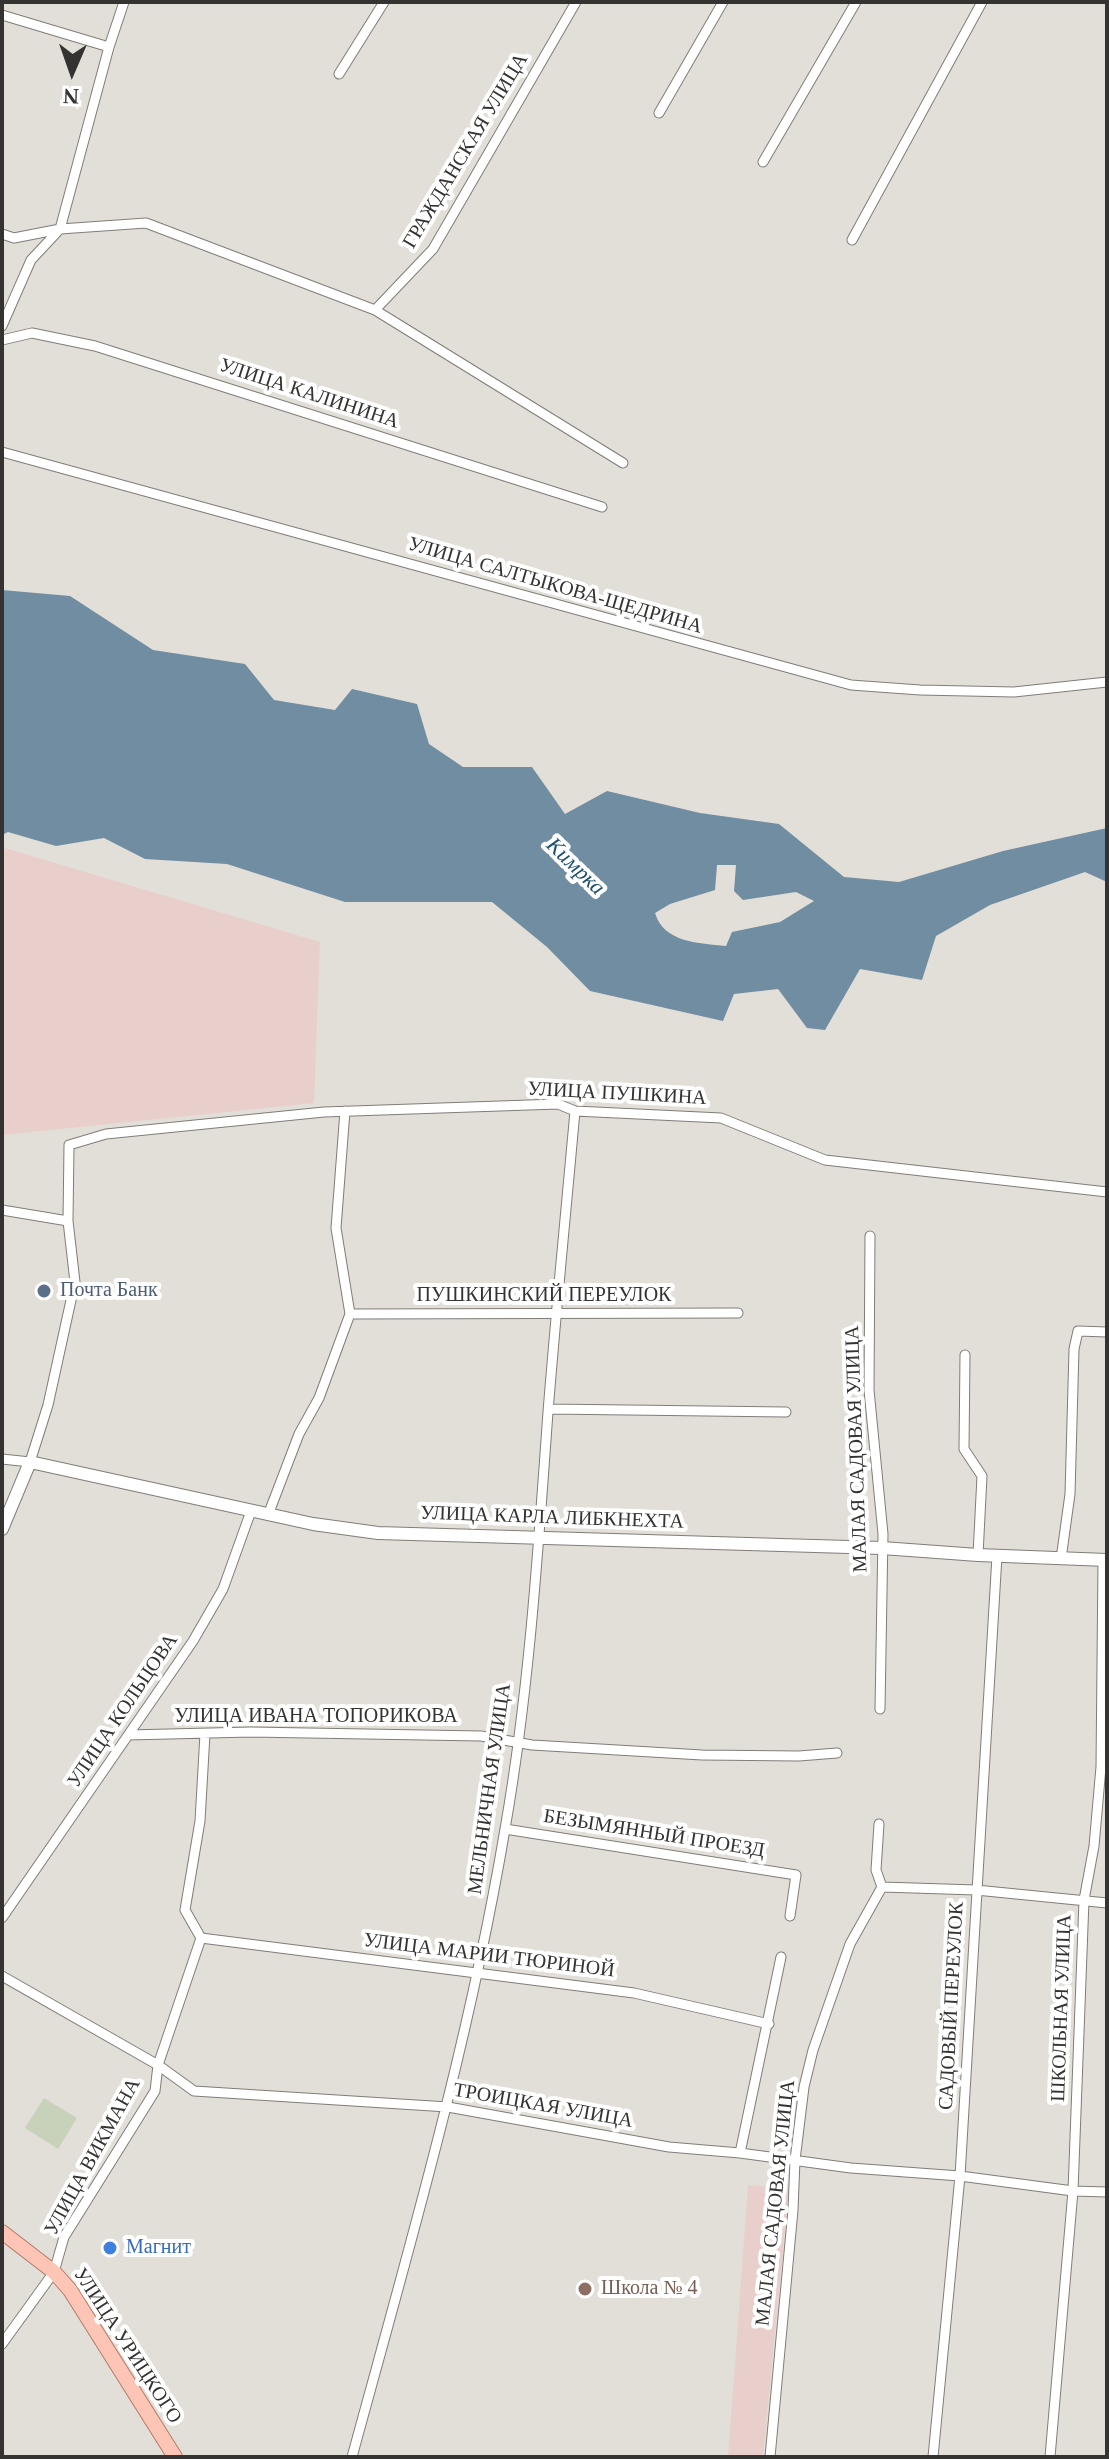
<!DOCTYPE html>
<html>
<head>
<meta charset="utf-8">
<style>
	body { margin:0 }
	#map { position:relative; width:1109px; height:2459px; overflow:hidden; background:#e2dfd9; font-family:Georgia,serif }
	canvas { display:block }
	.frame { position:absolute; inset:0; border:4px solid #343331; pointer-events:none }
	.north { position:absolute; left:32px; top:32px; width:80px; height:80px; -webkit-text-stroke:6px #fff; paint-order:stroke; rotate:182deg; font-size:22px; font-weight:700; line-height:32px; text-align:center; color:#343331 }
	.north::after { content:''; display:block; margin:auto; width:28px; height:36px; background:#343331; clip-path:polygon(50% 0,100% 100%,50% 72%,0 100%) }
</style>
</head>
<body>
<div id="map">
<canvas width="1109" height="2459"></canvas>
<div class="frame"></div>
<div class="north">N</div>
</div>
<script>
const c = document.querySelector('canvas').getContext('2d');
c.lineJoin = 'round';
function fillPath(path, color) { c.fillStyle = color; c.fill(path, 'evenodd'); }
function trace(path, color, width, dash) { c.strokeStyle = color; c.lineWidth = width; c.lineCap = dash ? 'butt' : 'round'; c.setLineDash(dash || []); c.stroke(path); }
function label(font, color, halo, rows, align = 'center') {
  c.font = font + ' Georgia,serif'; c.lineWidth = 8; c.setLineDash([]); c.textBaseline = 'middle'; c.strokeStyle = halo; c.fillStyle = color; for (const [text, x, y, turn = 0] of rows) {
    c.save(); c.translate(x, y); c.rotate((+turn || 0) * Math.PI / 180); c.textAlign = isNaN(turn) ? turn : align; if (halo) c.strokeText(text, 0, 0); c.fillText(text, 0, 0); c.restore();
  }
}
fillPath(new Path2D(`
	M5 848 320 942 314 1103 2 1135V851Z
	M748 2185 789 2188 763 2457H728Z`), '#e9cfcb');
fillPath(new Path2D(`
	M44 2098 77 2118 58 2149 25 2128Z`), '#c8d1b9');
fillPath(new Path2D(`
	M2 590 70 596 153 650 245 664 274 700 335 710 352 689 417 704 429 744 463 767H532L565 814 607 791 700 813 779 824 844 877 899 882 1003 851 1107 828V882L1085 872 990 905 936 936 922 980 860 969 825 1030 807 1028 778 989 734 994 723 1021 590 991 547 947 492 902H345L227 864 145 859 104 838 56 846 8 832 2 835ZM717 865H736L734 891 743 900 796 892 814 901 780 922 732 932 726 946C699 943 664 943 655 913L670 904 715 890Z`), '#708da2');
const minor = new Path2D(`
	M2 15 109 47
	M339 74 384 2
	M659 113 723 2
	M763 162 856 2
	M2 234 14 238 60 229 146 223 375 310 623 463
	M852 240 982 2
	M375 310 433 249 576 2
	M2 326 31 260 60 229 109 47 124 2
	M2 340 32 333 95 346 602 507
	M2 452 851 685 920 690 1014 692 1107 682
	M2 1210 68 1221
	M870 1236 869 1390 883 1534 880 1709
	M350 1314 738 1313
	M965 1355 964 1449 982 1476 978 1555
	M549 1409 786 1412
	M2 1459 30 1462 48 1405 75 1282 68 1221 69 1145 106 1134 324 1112 558 1104 575 1111 721 1118 825 1160 1107 1192
	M268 1515 299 1434 319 1398 350 1314 336 1228 345 1111
	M1061 1559 1070 1494 1074 1349 1078 1331 1107 1332
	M128 1735 251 1732 481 1736 532 1745 702 1755 799 1756 837 1753
	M505 1829 796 1875 790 1916
	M882 1887 976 1890 1107 1903
	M2 1918 193 1641 223 1589 251 1511
	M201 1938 634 1993 769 2024
	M201 1938 185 1910 200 1821 205 1734
	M2 1976 158 2065 194 2091 448 2107 669 2147 740 2153 851 2168 960 2176 1073 2191 1107 2192
	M740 2153 781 1957
	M2 2344 54 2272 64 2237 155 2091 158 2065 201 1938
	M352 2457C409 2248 469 2043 505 1829 529 1692 538 1551 548 1412 556 1311 566 1211 575 1111
	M770 2457 793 2210 795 2160 804 2087 813 2050 850 1944 882 1887 876 1870 879 1824
	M933 2457 960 2176 997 1556
	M1050 2457 1073 2191 1084 1900 1094 1846 1101 1767 1103 1560`);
const tertiary = new Path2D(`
	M2 1529 30 1462 313 1524 378 1533 882 1548 978 1555 1107 1560`);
const primary = new Path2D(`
	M2 2232 54 2272 70 2290 175 2457`);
trace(minor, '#807d78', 11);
trace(tertiary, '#807d78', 14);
trace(primary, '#b57967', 16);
trace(minor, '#fff', 9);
trace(tertiary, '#fff', 12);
trace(primary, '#fcc5b5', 14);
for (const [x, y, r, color] of [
	[44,1291,8,"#5c6f8a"],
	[110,2248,8,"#3f7fe0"],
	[585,2289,8,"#8d6e63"]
]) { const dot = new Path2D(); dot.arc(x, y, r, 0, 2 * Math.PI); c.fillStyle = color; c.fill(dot); trace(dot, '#fff', 3); }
label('20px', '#343331', '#fff', [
	["ГРАЖДАНСКАЯ УЛИЦА",466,151,-59],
	["УЛИЦА КАЛИНИНА",309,394,18],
	["УЛИЦА САЛТЫКОВА-ЩЕДРИНА",555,586,16],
	["УЛИЦА ПУШКИНА",617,1094,3],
	["ПУШКИНСКИЙ ПЕРЕУЛОК",544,1296],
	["МАЛАЯ САДОВАЯ УЛИЦА",857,1449,-92],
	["УЛИЦА КАРЛА ЛИБКНЕХТА",552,1518,2],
	["УЛИЦА КОЛЬЦОВА",123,1711,-56],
	["УЛИЦА ИВАНА ТОПОРИКОВА",316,1717],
	["МЕЛЬНИЧНАЯ УЛИЦА",490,1789,-82],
	["БЕЗЫМЯННЫЙ ПРОЕЗД",654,1834,9],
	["УЛИЦА МАРИИ ТЮРИНОЙ",489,1956,7],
	["САДОВЫЙ ПЕРЕУЛОК",952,2006,-87],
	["ШКОЛЬНАЯ УЛИЦА",1062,2008,-88],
	["ТРОИЦКАЯ УЛИЦА",543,2106,10],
	["УЛИЦА ВИКМАНА",93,2157,-61],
	["МАЛАЯ САДОВАЯ УЛИЦА",776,2203,-84],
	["УЛИЦА УРИЦКОГО",127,2346,57]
]);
label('20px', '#4e5e75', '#fff', [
	["Почта Банк",60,1291]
], 'left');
label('20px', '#366cbe', '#fff', [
	["Магнит",126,2248]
], 'left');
label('20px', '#785e54', '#fff', [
	["Школа № 4",601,2289]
], 'left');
label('italic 22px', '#1e5071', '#fff', [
	["Кимрка",575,867,44]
]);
</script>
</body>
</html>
